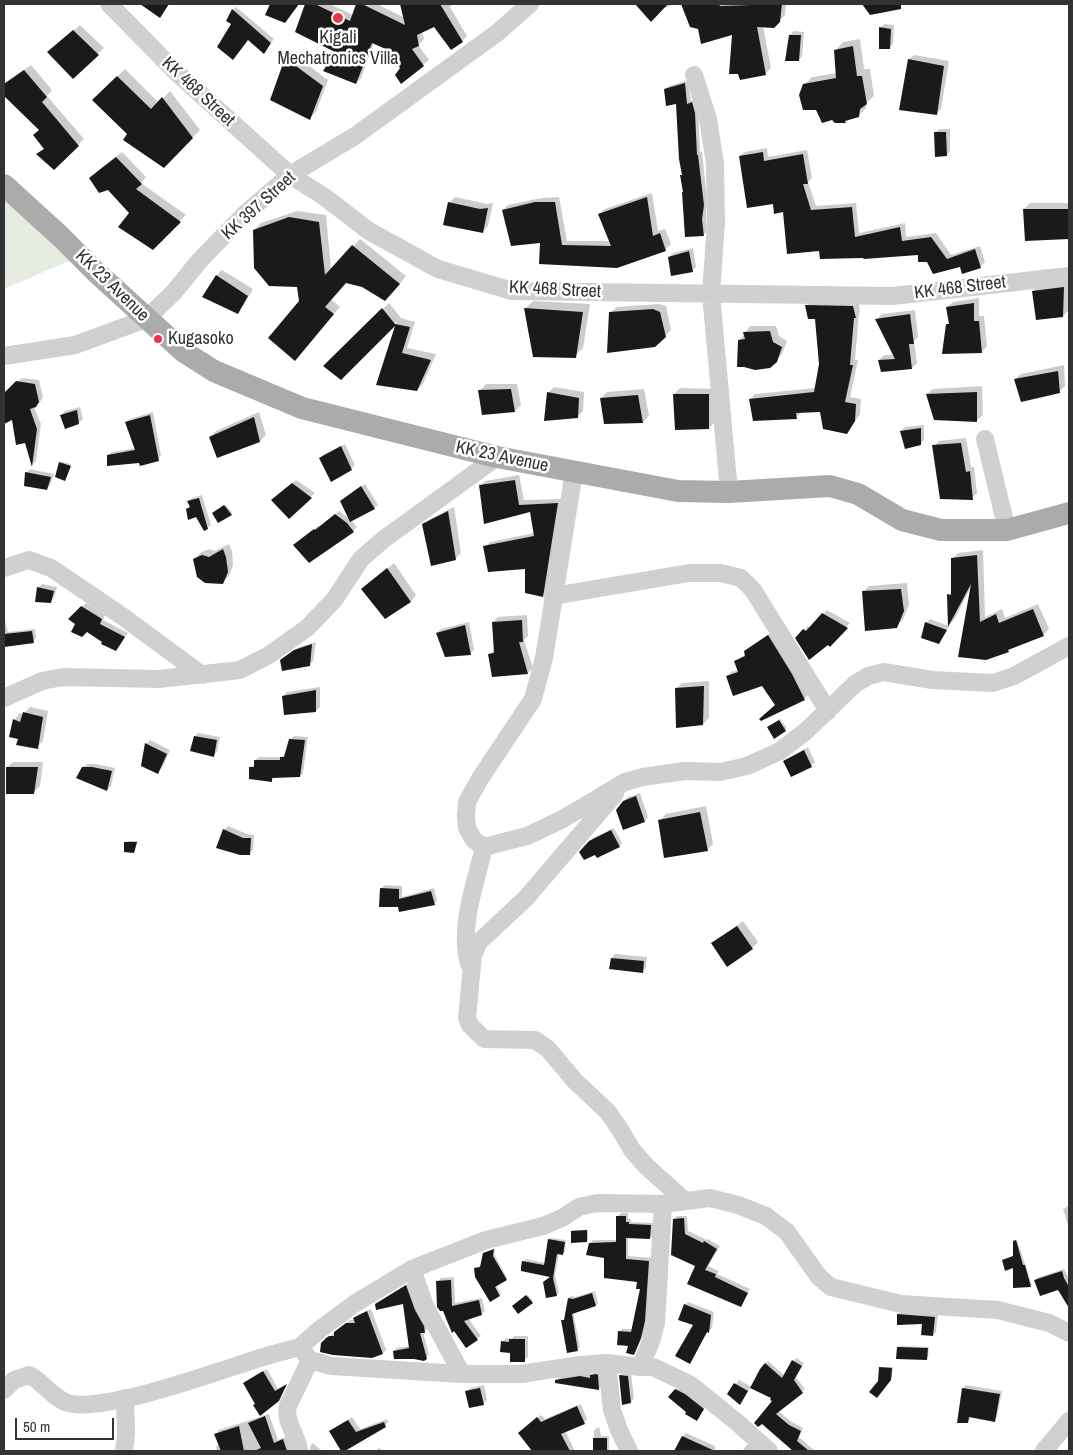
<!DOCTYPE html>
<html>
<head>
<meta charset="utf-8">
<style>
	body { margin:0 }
	#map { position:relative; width:1073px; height:1455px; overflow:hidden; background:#fff; font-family:"Archivo Narrow",sans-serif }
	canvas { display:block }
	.frame { position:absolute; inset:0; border:5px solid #333; pointer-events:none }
	.scale { position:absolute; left:15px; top:1418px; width:99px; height:22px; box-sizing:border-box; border:2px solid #333; border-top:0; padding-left:6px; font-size:15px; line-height:18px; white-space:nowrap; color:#333; -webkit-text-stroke:4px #fff; paint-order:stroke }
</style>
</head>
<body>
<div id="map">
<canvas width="1073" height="1455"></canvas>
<div class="frame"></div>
<div class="scale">50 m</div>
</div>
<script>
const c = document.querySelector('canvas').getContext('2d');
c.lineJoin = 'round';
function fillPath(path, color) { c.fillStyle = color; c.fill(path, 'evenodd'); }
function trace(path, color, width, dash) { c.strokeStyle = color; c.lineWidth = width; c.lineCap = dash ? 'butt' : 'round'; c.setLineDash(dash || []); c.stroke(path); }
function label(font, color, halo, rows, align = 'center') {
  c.font = font + ' "Archivo Narrow",sans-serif'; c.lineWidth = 5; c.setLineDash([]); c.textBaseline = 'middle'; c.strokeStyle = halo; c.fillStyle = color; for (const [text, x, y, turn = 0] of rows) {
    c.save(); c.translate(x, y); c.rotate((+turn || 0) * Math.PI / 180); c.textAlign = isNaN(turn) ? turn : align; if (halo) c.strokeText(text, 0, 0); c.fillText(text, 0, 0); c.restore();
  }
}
fillPath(new Path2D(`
	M4 197 74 259 4 289Z`), '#e6ecdf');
fillPath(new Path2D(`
	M306 4H330L353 15 358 4H377L405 18 402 4H453L450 7 467 36 462 41 434 26 422 32 424 39 418 45 429 60 401 82 402 68 389 49 374 42 361 78 356 83 337 51 296 32Z
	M636 4H675L662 9 651 20Z
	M687 4H786L785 15 773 27 763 26 771 68 765 74 733 33 699 28 684 7Z
	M236 7 274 39 267 48 232 23 233 10Z
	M884 24 894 25 893 44 889 48 881 28Z
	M80 25 104 48 73 77 55 46Z
	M794 31 804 32 802 56 799 60 790 35Z
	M860 39 864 69H870L874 96 866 103V108L858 116 849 119 845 122 804 85 812 77 837 73 836 50 843 42Z
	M292 53 328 80 316 112 310 118 286 59Z
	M914 55 949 61 941 109 936 114 909 59Z
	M31 65 52 90 47 96 84 139 54 168 38 154 45 148 40 130 4 94V83Z
	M125 69 159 103 170 91 200 130 164 167 94 100Z
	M688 80 691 101 695 100 698 109 700 152 702 151 707 201 706 214 707 231 704 234 677 103 665 90 669 86Z
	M939 129H950V151L947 155 935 133Z
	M767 148 768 157 807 150 812 178 808 182 816 206 856 203 859 233 905 223 906 237 936 233 951 255 980 246 985 262 980 267 961 265 928 260 919 254 820 250 784 211 775 203 740 156 745 152Z
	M122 152 146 177 141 183 186 215 152 248 131 213 96 172Z
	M652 193 658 231 665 229 671 244 666 249 617 267 541 242 503 210 508 205 541 198 559 197 567 241H611L599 214 605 209Z
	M455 197 487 204 493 203 488 226 482 232 449 203Z
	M1030 203H1069V238L1026 239 1024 209Z
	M297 211 326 215 331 269 360 239 406 276 392 293 347 281 331 299 340 307 302 352 300 302 298 286 254 230 261 223Z
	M693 248 696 267 692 271 669 257 673 253Z
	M222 270 253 289 243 306 237 312 216 276Z
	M1069 282V310L1063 316 1033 291 1039 285Z
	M979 298V316H984L987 346 982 352H943L947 325 950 322 947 307 953 302Z
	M812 300 859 301 860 312 859 313 855 360H858L850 397 861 399 860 414 847 433 821 411 802 412 796 417 750 399 755 394 816 388 820 364 816 318 807 306Z
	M533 301 590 304 583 348 575 356 525 309Z
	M389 303 401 318 415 322 407 348 436 354 423 384 417 390 377 384 397 321 341 379 325 366Z
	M659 304 666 306 671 330 665 336 610 313 617 307Z
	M915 310 918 337 914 341 917 363 912 368 879 360 884 355H895L877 319 882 314Z
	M750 326H776L779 336 787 341 782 354 769 367 739 341Z
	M1064 365 1065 386 1059 392 1015 379 1021 374Z
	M22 378 39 380 43 397 40 402 34 407 41 424 36 461 33 464 26 442 13 418 4 422V393Z
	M486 384H517L521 405 515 411 480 390Z
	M982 386 983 415 977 420 927 394 933 389Z
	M554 387 584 392 583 411 577 417 548 393Z
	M680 388 715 389V422L709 428 674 394Z
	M644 389 649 416 643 422 601 398 607 392Z
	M80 407 83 419 79 423 62 415 65 411Z
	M153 412 161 456 158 459 140 461 108 455 112 452 136 448 126 422 130 419Z
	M259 412 266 435 260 441 210 437 216 431Z
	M924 425V440L920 444 901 431 905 427Z
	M966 438 971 467H974L977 493 972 498 934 446 939 441Z
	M345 444 355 465 351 469 320 458 324 454Z
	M62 462 71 464 65 479 60 463Z
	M30 469 54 474 50 485 47 489 26 473Z
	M519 475 524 500 562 499 547 591 542 596 526 567 485 547 490 542 534 533 531 511 485 523 480 486 485 481Z
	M296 480 315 493 289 518 276 496Z
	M365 484 378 505 374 508 351 520 357 527 353 531 298 541 318 526 320 527 339 511 350 519 345 498Z
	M202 495 211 525 207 528 188 502 192 498Z
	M226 505 232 513 231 514 215 512Z
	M454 507 461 553 455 559 424 525 430 519Z
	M229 544 232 551 233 565 229 576 223 582 194 559 200 553 209 549 215 551Z
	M983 550 985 617 1002 609 1005 618 1038 604 1049 629 1044 634 1012 647 1008 651 986 659 971 587 954 620 949 624V595L952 591V559L958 553Z
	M394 563 416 595 411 601 386 617 363 589Z
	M907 583 909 604 903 620 896 626 863 592 869 586Z
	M42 584 57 587 54 598 50 602 38 588Z
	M86 603 105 615 103 620 128 633 116 650 70 619Z
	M827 610 850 623 830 645 796 638 808 626 810 628Z
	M527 615 528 636 524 640 533 668 528 673 493 676 490 654 495 649 493 622 498 617Z
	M4 617 8 632 35 629 36 638 33 641 4 645Z
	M930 619 949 626 939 643 926 623Z
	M469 622 474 650 470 653 437 633 441 629Z
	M773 631 808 695 804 699 776 705 762 685 727 677 731 672 739 670 735 662 746 654 745 651 750 647Z
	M316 642 313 661 309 665 285 657 299 647Z
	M709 681V718L703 724 676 689 682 683Z
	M320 687V707L316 711 283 696 287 692Z
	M30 707 48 711 43 741 37 747 20 738 11 736 15 719 20 713 23 715Z
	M780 719 787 728 774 737 770 726Z
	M198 733 220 737 217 752 214 755 195 736Z
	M294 736 308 737 303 773 300 776 275 777 271 781 250 768 255 764V760L259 757H282L285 754 290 739Z
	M150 740 170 750 162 768 158 772 142 765 146 744Z
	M808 747 815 762 811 766 785 761Z
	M13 762H43L40 786 34 792 7 767Z
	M87 764H96L115 768 111 786 107 790 83 768Z
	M640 793 648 817 645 821 624 801 628 797Z
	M706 806 713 844 707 850 660 820 666 814Z
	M228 826 247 834 254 835 253 850 249 854 224 830Z
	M614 828 622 843 619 846 589 842 593 838Z
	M127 841H138L134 852 126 842Z
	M385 885 402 886V897L434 888 437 901 434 904 399 905 381 889Z
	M743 921 758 942 752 948 712 944Z
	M615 954 647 957 646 968 642 972 612 958Z
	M1069 1206V1225H1068L1063 1209Z
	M621 1213H628V1219H631V1222L654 1223 653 1235 650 1238 628 1237V1256L652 1258 648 1317 644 1334 636 1351 633 1354 629 1344 619 1332 622 1329H633L641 1288 638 1281 605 1257 590 1243 593 1240H617L618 1216Z
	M677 1216H687L688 1231 707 1240 708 1239 720 1246 708 1266 719 1271 717 1274 750 1289 740 1305 696 1266 674 1219Z
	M574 1230H588V1240L587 1241 572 1231Z
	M551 1238 566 1240 565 1252 562 1254 559 1253 555 1275 559 1293 556 1295 552 1276 523 1262 526 1259 545 1263 549 1240Z
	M1017 1240 1032 1285 1030 1286 1015 1267 1004 1260 1014 1256V1241Z
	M495 1249 494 1254 507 1278 496 1285 501 1294 499 1295 476 1268 482 1266 484 1253Z
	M1064 1269 1069 1278V1306L1059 1288 1036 1281 1039 1277Z
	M454 1277 455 1303 482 1298 485 1311 481 1314 468 1318 481 1336 466 1347 438 1281 441 1278Z
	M409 1283 426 1323 427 1329 423 1332 429 1355 424 1360 394 1351 397 1348 410 1346 404 1303 376 1304Z
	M595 1291 598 1303 596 1305 573 1312 580 1347 577 1350 563 1321 565 1318 569 1298 571 1296 576 1297Z
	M528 1295 533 1301 519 1313 514 1306Z
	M688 1302 714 1312 712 1328 708 1331 689 1362 694 1324 685 1305Z
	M371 1309 386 1350 383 1353 322 1343 350 1320H355L354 1318 357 1315Z
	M901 1312 938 1314 936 1332 933 1335 923 1323 898 1314Z
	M514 1336H528V1357L524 1360 511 1352 503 1342 506 1338 511 1339Z
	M899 1346 929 1347 928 1357 926 1359 898 1348Z
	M796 1358 804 1363 796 1377 805 1389 778 1411 792 1422 803 1428 799 1437 815 1451H794L762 1422 774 1401 772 1398 751 1387 740 1404 729 1394 739 1380 752 1387 761 1369 768 1361 784 1375Z
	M881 1367H893L892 1377 877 1396 880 1368Z
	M267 1369 278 1389 287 1384 278 1400 256 1403 248 1380Z
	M601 1371 602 1385 599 1389 556 1380 560 1376 585 1372 592 1374 595 1372Z
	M624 1372 631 1373 634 1398 631 1402 620 1376Z
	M484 1385 487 1400 483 1404 467 1391 470 1388Z
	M966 1385 1002 1391 997 1417 994 1420 971 1416 968 1422H959L963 1388Z
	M679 1387 706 1406 699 1417 688 1411 676 1390Z
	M581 1404 587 1419 584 1423 565 1431 575 1451H550L545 1441 523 1429 541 1415 545 1419Z
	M269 1414 278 1440 286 1437 293 1451H217L216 1447 219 1444 216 1434 219 1430Z
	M352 1417 360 1429 387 1419 389 1422 345 1450 331 1431Z
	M599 1427 601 1436H609V1451H594V1430Z
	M686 1433 715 1446V1451H683L677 1449 683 1436Z
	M313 1443 322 1451H310V1446Z
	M748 1444 756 1451H748L743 1449Z
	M379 1448 383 1451H376Z`), '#0003');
fillPath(new Path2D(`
	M140 4H169L160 18Z
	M270 4H299L285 23 265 15Z
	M305 4H315L350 21 356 4H362L405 25 400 4H440L463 42 451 50 434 27 417 35 419 46 412 49 424 66 401 84 395 75 400 68 388 50 372 43 356 84 323 71 335 52 295 32Z
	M635 4H668L651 22Z
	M681 4H719L720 6 782 4 780 22 774 28 757 27 766 75 740 80 738 74H729L732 35 701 44 698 29 690 27Z
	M862 4H901V9L870 15Z
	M232 9 271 43 264 54 248 40 233 60 217 47 231 24 226 21Z
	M879 27 891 29 890 49H879Z
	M73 30 99 55 73 79 47 52Z
	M789 35H801L799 61H785Z
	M853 46 857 76H862L867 104 860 109 859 117 845 121 846 123H835L832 120 822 123 816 110H803L799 95 803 84 836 78 834 50Z
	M285 58 323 86 310 120 270 100Z
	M908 59 944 66 937 115 899 110Z
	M24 70 47 97 42 102 79 146 54 170 36 154 44 149 33 135 39 130 4 96V84Z
	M117 76 151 109 162 97 193 138 164 168 123 140 127 134 92 100Z
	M685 83 687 104 692 102 695 113 697 155H698L704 205 702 219 704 236 685 237 682 192H683L680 175H682L679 159 676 104 666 106 664 89Z
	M934 132H946L947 156 935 157Z
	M763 152 764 161 803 154 808 184H803L811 210 852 207 855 237 900 227 902 241 931 237 947 259 975 249 981 268 962 274 960 267 933 274 927 262H918V255L864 259 863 258 820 259 819 251 787 254 783 212 774 214 773 204 747 208 739 156Z
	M116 157 142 184 136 189 181 222 153 250 118 227 129 213 108 190 99 193 89 178Z
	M647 197 653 236 660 233 666 251 617 268 539 264 540 243 511 246 502 210 535 202H555L562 245 611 246 598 214Z
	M448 202 480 209 488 208 483 233 443 225Z
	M1023 209H1069V239L1025 241Z
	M289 217 319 222 325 275 352 245 400 284 385 301 362 287 346 283 325 307 334 314 295 361 268 338 299 301 297 287 269 286 254 268 253 230Z
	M689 251 693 272 671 276 668 257Z
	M216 275 248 296 238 314 202 297Z
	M1064 287 1063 317 1036 320 1032 291Z
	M974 303V321H979L982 353 942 354 946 324H949L946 307Z
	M805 305 853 306 856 318H854L850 365H853L845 402 856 404 855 421 847 434 823 429 820 412 796 413 797 419 753 421 749 399 814 392 819 364 815 319H808Z
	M382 308 395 324 410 327 402 353 431 360 417 391 376 385 395 326 341 380 323 366Z
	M524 308 583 312 576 358 533 357Z
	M653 309 660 312 666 337 655 347 607 353 609 312Z
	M910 314 914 344H909L912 369 881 372 878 360 895 359 875 319Z
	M770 331 773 342 782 347 777 362 770 368 755 370 744 367H737L738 340 745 339 743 332Z
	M1058 371 1060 393 1021 402 1014 379Z
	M16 381 35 384 39 402 36 407 30 409 37 429 32 467 25 443 16 445 12 420 4 424V393Z
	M511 389 515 412 482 415 478 390Z
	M547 392 579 398 578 418 544 421Z
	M977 392V422L934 420 926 394Z
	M673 394H709V429L675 430Z
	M638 395 643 423 604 424 600 398Z
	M77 410 79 424 65 429 60 415Z
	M150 415 159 461 140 466 139 463 107 466V455L135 450 125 422Z
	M254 417 260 442 217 458 209 437Z
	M921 428V445L905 449 900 431Z
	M961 443 966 472 970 471 973 500 940 499 932 445Z
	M341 446 352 470 331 482 319 458Z
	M59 462 71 466 65 481 55 477Z
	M25 472 51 477 47 490 24 486Z
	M515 480 519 505 558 503 543 597 525 593V569L488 572 483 546 534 536 530 512 484 524 479 485Z
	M292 483 312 498 289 519 271 500Z
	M361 486 375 509 350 522 340 501Z
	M199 498 208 529 204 531 196 517 188 520 186 509 190 507 187 501Z
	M224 505 232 515 218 523 212 513Z
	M448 511 456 560 431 566 422 524Z
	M335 514 347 523 354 532 309 563 293 545 314 529 315 530Z
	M223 549 226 557 228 572 223 584 205 583 197 577 193 559 202 555 209 557Z
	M977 555 980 622 996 614 999 623 1033 609 1044 636 1008 650 1009 652 986 660 958 657 971 584 948 627 947 594 951 595V558Z
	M387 568 411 602 385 619 361 589Z
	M37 587 54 591 51 603 35 602Z
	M901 589 904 611 897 628 865 631 862 591Z
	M81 606 102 619 100 624 125 637 116 651 101 644 102 642 87 632 82 637 71 632 75 624 68 619Z
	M822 613 848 628 830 647 828 645 809 660 795 638 803 629 806 631Z
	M522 620 523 642H519L528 674 492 677 488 654 494 653 492 622Z
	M925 622 947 630 939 644 921 638Z
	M465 625 471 655 445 657 436 633Z
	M32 631 34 643 4 647V634Z
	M768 635 792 674 805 700 761 721 759 719 775 705 762 686 733 696 726 676 738 672 734 661 745 656 744 651Z
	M312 644 310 666 282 671 280 660 294 650Z
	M704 686 703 725 676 728 675 688Z
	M316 690V712L284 715 282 696Z
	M23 712 43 717 38 749 16 745 18 739 9 737 13 719 20 722Z
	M779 720 786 731 774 739 767 727Z
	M194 736 217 740 214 757 190 751Z
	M289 739 305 740 300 777 272 778V782L249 779V767H254V760H280V757H284Z
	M145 743 167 754 158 774 141 766Z
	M804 750 812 767 791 777 783 761Z
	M6 767H38L34 794H6Z
	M82 767H92L112 771 107 791 76 778Z
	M636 796 645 822 623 830 616 810 623 801Z
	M700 812 708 851 664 858 658 820Z
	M223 829 243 838H251L250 855H240L216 848Z
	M611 830 620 847 597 858 595 855 584 860 579 852 589 841Z
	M124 842H137L134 853 124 852Z
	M380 888 399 889V899L431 891 435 905 399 912 398 907H379Z
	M737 926 753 949 727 967 711 943Z
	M611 958 644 961 643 973 609 969Z
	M616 1216H626V1222H629V1224L651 1225 650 1239 626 1238V1259L649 1261 645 1321 641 1338 634 1355 626 1353 628 1346 617 1345 618 1331 631 1332 640 1289H636L637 1282 604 1278V1258L586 1255 589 1243 616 1242Z
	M684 1218 685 1234 703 1243 704 1241 717 1249 705 1270 716 1274 715 1277 748 1293 741 1307 687 1284 695 1266 671 1255 673 1219Z
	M587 1230V1242L571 1243V1231Z
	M548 1239 565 1242 563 1255 557 1254 553 1278 557 1296 546 1298 543 1282 550 1277 521 1271V1267L522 1261 544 1265Z
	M1016 1240 1023 1265H1025L1031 1287 1013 1288V1268L1005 1271 1002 1260 1013 1256V1241Z
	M494 1249 493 1256 507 1280 495 1287 500 1296 490 1302 475 1277 474 1268 480 1267 483 1253Z
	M1062 1271 1064 1278 1069 1287V1308L1058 1290 1040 1296 1034 1280Z
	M451 1280 452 1306 479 1300 482 1315 464 1321 478 1340 466 1348 454 1331 452 1333 443 1311H440L437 1307 436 1281Z
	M406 1285 415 1310 424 1326 425 1333H420L427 1359 424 1361 414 1359H394L393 1351 409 1348 403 1304 376 1310 375 1304Z
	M592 1293 596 1306 572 1314 578 1351 567 1353 561 1320H564L568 1298 573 1299Z
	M526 1295 533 1303 518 1314 512 1306Z
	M684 1304 711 1315 709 1333 707 1332 690 1364 675 1356 693 1325 678 1320Z
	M367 1311 383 1354 372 1358 333 1355 320 1352 321 1343 326 1338 329 1336H334V1332L346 1323H355L353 1318Z
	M897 1314 935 1317 933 1336 921 1335 922 1324 897 1325Z
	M509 1339H525V1362H510V1353L500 1352 501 1341 509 1342Z
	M897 1347 928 1348 927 1360 896 1359Z
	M792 1360 802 1366 794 1380 803 1393 776 1414 789 1425 801 1431 797 1441 809 1451H793L762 1424 758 1427 754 1423 772 1401 770 1400 771 1398 750 1388 760 1369 765 1363 782 1378Z
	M879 1367 892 1368 891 1380 877 1398 869 1392 878 1381Z
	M263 1371 275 1391 287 1384 279 1401 260 1416 253 1405 255 1404 243 1383Z
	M596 1374 598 1375 599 1390 555 1383V1380L580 1376 590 1378V1375Z
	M619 1375 628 1376 631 1403 622 1405Z
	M734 1383 748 1391 740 1405 727 1394Z
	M480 1388 484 1405 469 1408 465 1391Z
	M962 1388 1000 1394 995 1422 969 1417 968 1423H957Z
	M675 1389 685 1394 704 1409 697 1421 685 1414 686 1412 668 1397Z
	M577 1406 585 1424 561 1434 570 1451H532L518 1433 537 1417 541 1422Z
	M265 1416 274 1443 283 1439 287 1451H254L261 1448 248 1423Z
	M348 1420 356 1432 384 1422 386 1427 345 1451H341L329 1431Z
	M239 1426 244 1451H221L214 1434Z
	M682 1436 715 1451H674Z
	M593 1438H607V1451H593Z`), '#1a1a1a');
trace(new Path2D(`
	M109 4 176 72 290 175 326 198 369 231 438 269 512 291 893 296 1069 276
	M694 75 708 119 715 164 716 222 711 294 729 492
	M4 356 75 345 146 319 174 292 200 260 246 213 290 175 355 136 497 33 530 4
	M985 439 1007 530
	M574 472 544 658 533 699 481 777 467 802 466 815 467 828 474 840 484 847 527 836 561 820 625 782 643 777 685 771 720 772 747 766 780 751 806 731 855 684 868 676 884 672 932 680 993 683 1014 676 1069 646
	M4 568 29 560 51 568 122 616 202 675
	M553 596 689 573H721L741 578 753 590 828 711
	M4 698 42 681 63 677 159 679 240 670 269 655 307 628 334 600 361 559 384 539 497 457
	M615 794 526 898 479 942 473 955 467 1018 470 1025 484 1039 535 1040 548 1049 575 1081 608 1112 621 1131 632 1150 646 1166 684 1200
	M469 964C459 925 475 886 484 847
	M412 1269 425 1306 462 1374
	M300 1347 310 1360 331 1366 462 1374H521L580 1365 607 1363 640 1367H653L691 1385 739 1424 769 1451
	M607 1363 612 1410 619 1430 629 1451
	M640 1367 651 1342 656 1323 663 1204
	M4 1390 14 1380 29 1375C42 1381 51 1396 65 1402 98 1415 206 1375 242 1364 261 1357 280 1352 300 1347L319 1330 354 1304 412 1269 486 1240 543 1226 562 1218 579 1207 597 1203 663 1204 710 1198 738 1205 766 1216 787 1232 819 1277 831 1287 901 1304 998 1310 1049 1323 1069 1333
	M124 1451 126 1434 125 1398
	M299 1451C298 1435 284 1423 288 1406L310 1360
	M1044 1451 1069 1421`), '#d0d0d0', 18);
trace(new Path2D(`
	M4 185 61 237 97 273 184 352 214 371 302 408 497 457 678 491 729 492 830 486 858 494 902 520 941 530H1007L1069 513`), '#ababab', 22);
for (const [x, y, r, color] of [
	[338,18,6,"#e63946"],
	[158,339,5,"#e63946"]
]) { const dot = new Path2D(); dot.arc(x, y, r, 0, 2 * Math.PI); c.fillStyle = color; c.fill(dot); trace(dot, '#fff', 2); }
label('18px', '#333', '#fff', [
	["Kigali",338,38],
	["Mechatronics Villa",338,59],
	["Kugasoko",168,339,"left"]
]);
label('18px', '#333', '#fff', [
	["KK 468 Street",198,92,43],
	["KK 397 Street",259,206,-42],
	["KK 23 Avenue",112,286,44],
	["KK 468 Street",960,288,-7],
	["KK 468 Street",555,290,3],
	["KK 23 Avenue",502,457,12]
]);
</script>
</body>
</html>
